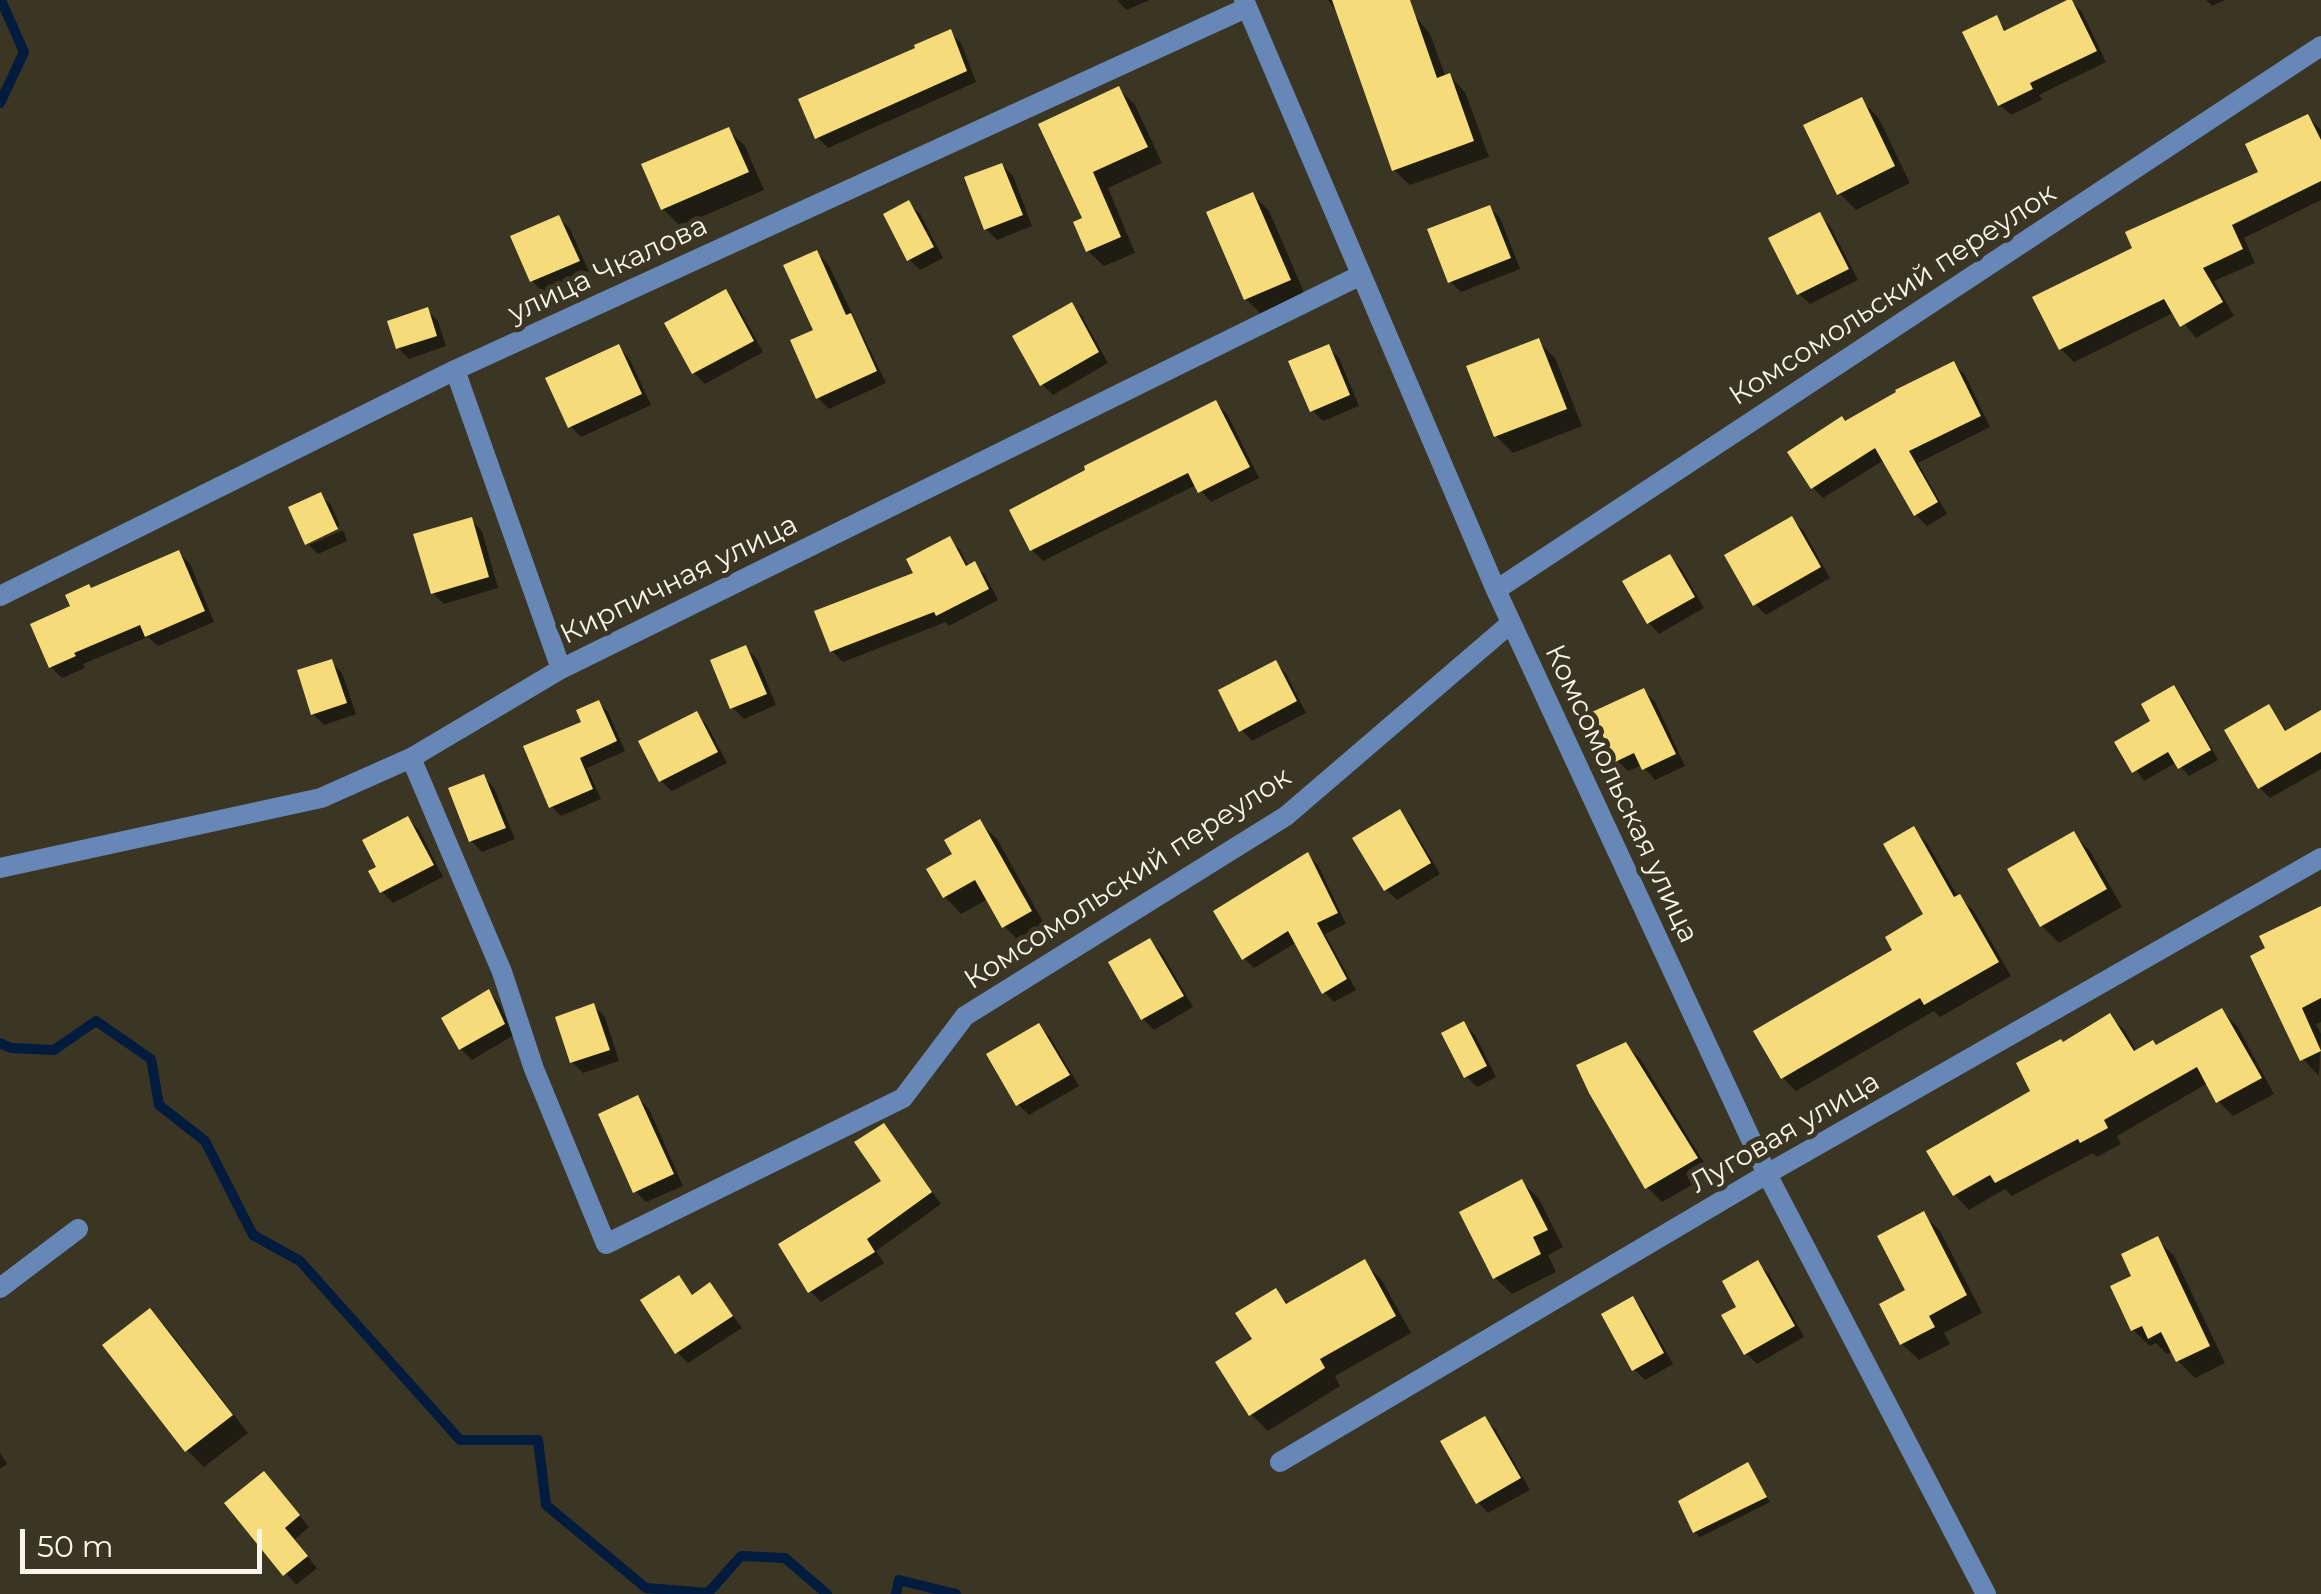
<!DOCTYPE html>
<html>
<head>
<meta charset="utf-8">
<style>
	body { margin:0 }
	#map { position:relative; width:2321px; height:1594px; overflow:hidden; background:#3b3623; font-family:Montserrat,sans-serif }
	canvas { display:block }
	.scale { position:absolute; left:20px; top:1529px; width:242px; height:45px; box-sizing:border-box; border:5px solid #f8f5e9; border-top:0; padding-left:12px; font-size:30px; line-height:35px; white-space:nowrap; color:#f8f5e9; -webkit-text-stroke:8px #3b3623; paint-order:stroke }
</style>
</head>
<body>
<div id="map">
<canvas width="2321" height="1594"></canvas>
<div class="scale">50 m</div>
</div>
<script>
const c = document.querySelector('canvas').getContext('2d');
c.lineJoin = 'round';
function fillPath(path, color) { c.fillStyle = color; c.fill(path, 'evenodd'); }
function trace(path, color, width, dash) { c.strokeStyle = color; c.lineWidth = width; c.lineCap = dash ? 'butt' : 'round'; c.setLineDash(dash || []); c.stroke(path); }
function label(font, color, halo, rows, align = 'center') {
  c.font = font + ' Montserrat,sans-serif'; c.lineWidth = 10; c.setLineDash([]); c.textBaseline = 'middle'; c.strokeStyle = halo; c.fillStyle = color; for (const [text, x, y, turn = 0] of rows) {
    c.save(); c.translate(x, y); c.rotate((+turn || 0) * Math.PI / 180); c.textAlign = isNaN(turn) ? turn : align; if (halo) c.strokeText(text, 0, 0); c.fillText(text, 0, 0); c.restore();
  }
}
fillPath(new Path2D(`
	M1117 0H1150L1126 10Z
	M1328 0H1402L1430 34 1446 78 1450 76 1465 92 1489 157 1410 185 1394 170 1340 16Z
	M2206 0H2225L2212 6Z
	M2071 1 2082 12 2106 62 2039 95 2042 100 2011 115 2000 105 1996 18 2008 32Z
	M950 32 961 43 976 82 828 148 817 137Z
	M1119 89 1135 105 1162 163 1108 188 1135 253 1104 266 1088 251 1085 219 1042 125Z
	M1861 100 1878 117 1910 183 1856 210 1839 193Z
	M2308 117 2321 130V200L2244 238 2255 263 2214 281 2234 316 2196 338 2175 312 2074 362 2061 349 2135 249 2262 173Z
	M728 130 745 146 764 190 680 226 663 209Z
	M1002 165 1013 176 1032 226 997 240 986 229Z
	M1252 194 1269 211 1306 297 1263 316 1246 299Z
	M909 203 920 214 943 258 920 270 909 259Z
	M1490 208 1500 218 1520 269 1461 292 1450 281Z
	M1819 215 1830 226 1858 280 1810 304 1799 294Z
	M559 218 570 229 589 272 543 292 532 281Z
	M817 253 828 264 886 383 829 409 818 398 793 342 816 331Z
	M725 292 736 303 763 352 705 384 694 373Z
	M1072 306 1082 316 1108 363 1053 395 1042 384Z
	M427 310 438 321 446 346 409 359 398 348Z
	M1538 341 1555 358 1582 426 1513 453 1496 436Z
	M619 347 629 358 651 405 581 437 570 426Z
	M1328 347 1339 358 1359 406 1323 421 1312 410Z
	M1954 364 1965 375 1990 427 1918 463 1947 514 1927 526 1916 515 1884 460 1823 498 1813 488 1846 424Z
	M1216 403 1227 414 1259 478 1211 502 1196 485 1043 561 1032 550Z
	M320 495 331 505 340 526 308 540V544L307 543Z
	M1792 519 1803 530 1830 578 1766 615 1755 604Z
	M471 520 482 531 498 588 444 604 433 593Z
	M343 530 347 541 318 554 309 545Z
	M949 539 960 550 969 567 974 564 985 575 998 600 949 626 946 622 843 662 832 651 917 574Z
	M179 553 190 564 214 622 158 646 148 637 83 664 85 668 62 678 51 667 74 608 91 590Z
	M1670 557 1681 568 1704 608 1659 634 1649 623Z
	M746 648 757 659 776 705 744 719 733 708Z
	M331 662 342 673 356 714 324 725 313 714Z
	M1276 663 1286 674 1306 713 1252 741 1242 730Z
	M2173 688 2183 697 2218 760 2189 776 2177 762 2144 781 2117 743 2154 722Z
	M1644 691 1655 702 1685 766 1655 780 1642 765 1628 771 1617 760Z
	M599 703 608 712 625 751 587 768 601 799 561 816 552 807 584 723Z
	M2269 707 2288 732 2321 713V769L2270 798 2260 788Z
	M696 714 707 725 727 763 672 791 661 781Z
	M484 777 494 788 515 839 482 852 471 841Z
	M1399 813 1410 823 1440 874 1397 900 1386 889Z
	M408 819 419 830 443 877 393 903 382 892 372 872 379 868Z
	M980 823 997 839 1047 929 1021 943 1004 926 988 899 961 914 945 897 956 855Z
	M1913 829 1927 843 1958 897 1973 910 2011 976 1940 1017 1934 1011 1796 1091 1783 1078 1927 915Z
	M2073 834 2090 851 2122 907 2059 943 2042 926 2010 870Z
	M1308 856 1318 865 1346 924 1325 934 1356 990 1334 1002 1324 992 1297 942 1254 968 1244 958Z
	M2321 909V1022L2316 1024 2321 1034 2319 1076 2303 1059 2253 957Z
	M1150 941 1161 952 1193 1007 1154 1030 1143 1019 1111 963Z
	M489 992 499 1003 514 1035 472 1060 461 1049 444 1019Z
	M594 1006 605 1017 619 1061 583 1073 572 1062Z
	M2222 1011 2237 1026 2274 1094 2233 1116 2218 1101 2208 1083 2117 1136 2121 1144 2097 1157 2093 1153 2012 1196 2005 1189 1969 1210 1955 1195 2034 1092 2064 1045 2110 1016 2125 1031 2137 1052 2157 1047Z
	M1464 1024 1475 1035 1496 1077 1477 1087 1466 1076Z
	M1039 1026 1050 1037 1079 1086 1029 1115 1018 1104Z
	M1626 1045 1641 1060 1711 1174 1662 1202 1647 1187Z
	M638 1098 649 1109 683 1186 646 1202 635 1191Z
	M883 1126 941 1204 876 1251 884 1263 821 1302 810 1291 885 1182Z
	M1522 1182 1539 1199 1563 1247 1548 1255 1556 1272 1512 1294 1495 1278Z
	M1923 1214 1940 1231 1982 1313 1944 1333 1950 1344 1919 1360 1902 1344Z
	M2157 1239 2174 1256 2225 1363 2195 1378 2178 1361 2173 1351 2167 1354 2156 1343 2150 1346 2133 1330 2135 1277Z
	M1364 1263 1381 1279 1411 1333 1335 1376 1340 1386 1268 1431 1251 1414 1255 1340 1276 1291 1290 1305Z
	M1758 1264 1769 1274 1804 1337 1757 1364 1746 1353 1740 1308Z
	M679 1278 694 1296 710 1285 742 1328 688 1363 677 1352Z
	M1632 1299 1643 1310 1673 1364 1645 1380 1634 1369Z
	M150 1311 167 1328 248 1433 204 1467 187 1450Z
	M1485 1419 1496 1430 1530 1490 1488 1513 1478 1502Z
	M0 1453 7 1464 0 1469Z
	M1752 1470 1770 1502 1700 1537 1695 1532Z
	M274 1485 309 1527 294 1540 317 1568 296 1585 228 1504Z`), '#0007');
trace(new Path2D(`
	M0 103 24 52 1 0
	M0 1043 11 1048 54 1050 96 1021 151 1059 159 1105 205 1141 253 1235 300 1261 460 1440H538L546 1505 646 1588 708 1593 741 1556 785 1558 827 1594
	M896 1594 899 1580 956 1594`), '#031b3d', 10);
fillPath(new Path2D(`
	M1332 0H1410L1437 78 1450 73 1474 141 1392 171Z
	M2067 0H2072L2097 51 2030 83 2033 89 1998 106 1962 32 1997 15 2004 31Z
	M951 29 967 71 815 139 798 99 915 48 914 45Z
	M1119 86 1148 147 1093 172 1121 237 1086 252 1073 222 1082 218 1038 124Z
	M1862 97 1895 166 1837 195 1803 125Z
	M2308 114 2321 140V181L2232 225 2243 249 2203 268 2223 302 2180 327 2164 299 2059 350 2032 297 2132 248 2125 232 2258 172 2245 144Z
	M729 127 749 172 661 210 641 164Z
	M1002 163 1023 215 984 230 964 177Z
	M1253 192 1291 280 1244 300 1206 212Z
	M909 200 934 247 907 261 883 214Z
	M1490 205 1511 258 1448 283 1427 229Z
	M1820 212 1849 269 1797 295 1768 238Z
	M559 215 580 261 530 282 510 236Z
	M817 250 846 315 851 313 877 371 816 399 790 340 813 330 783 265Z
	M726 289 754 341 692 374 664 323Z
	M1072 302 1099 352 1040 386 1012 336Z
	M428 307 437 336 396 349 387 321Z
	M1539 338 1567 409 1494 437 1466 366Z
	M619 344 642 394 568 428 545 378Z
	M1329 344 1350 395 1310 412 1288 361Z
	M1954 361 1981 416 1909 451 1938 502 1914 516 1875 448 1811 489 1787 452 1842 416 1845 421 1896 392 1895 390Z
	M1216 400 1250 467 1198 493 1188 473 1030 551 1009 510 1085 470 1084 466Z
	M321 492 338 529 305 545 288 507Z
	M1792 516 1821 567 1753 606 1724 555Z
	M472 517 489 577 431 594 413 534Z
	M950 536 966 566 975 561 989 589 936 616 934 612 830 652 814 611 913 573 906 559Z
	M179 550 205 611 145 637 140 625 74 653 76 656 49 668 30 624 70 606 65 595 89 584 91 588Z
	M1670 554 1695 597 1647 624 1622 581Z
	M746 645 767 694 730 709 710 660Z
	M332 659 347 703 311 715 297 670Z
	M1276 660 1297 701 1239 732 1218 690Z
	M2174 685 2211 750 2178 769 2168 752 2132 773 2114 742 2150 721 2141 704Z
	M1644 688 1676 754 1642 770 1634 753 1615 762 1592 712Z
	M599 700 617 741 580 758 593 789 549 808 523 746 581 722 576 710Z
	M2269 704 2285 731 2321 710V752L2258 789 2224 730Z
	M697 711 718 752 659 782 638 741Z
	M484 774 506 828 469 842 448 788Z
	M1400 809 1431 863 1384 891 1352 838Z
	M408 816 434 865 380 893 368 871 376 867 362 840Z
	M980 819 1032 911 1002 928 975 880 943 898 926 869 952 854 944 840Z
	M1914 826 1954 897 1960 894 1999 962 1924 1005 1920 998 1781 1079 1753 1031 1892 950 1885 937 1923 914 1883 844Z
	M2074 831 2107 889 2040 927 2007 869Z
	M1308 852 1338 913 1317 923 1347 979 1322 994 1288 931 1242 960 1213 911Z
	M2321 906V998L2302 1008 2321 1051 2300 1061 2250 956 2265 948 2259 936Z
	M1150 938 1184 996 1141 1020 1108 962Z
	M489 989 505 1024 459 1050 441 1018Z
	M594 1003 610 1050 570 1063 555 1017Z
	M2222 1008 2262 1078 2216 1103 2197 1067 2104 1120 2108 1128 2080 1143 2078 1139 1995 1183 1990 1175 1953 1196 1926 1151 2030 1091 2016 1063 2061 1039 2063 1042 2110 1013 2134 1051 2153 1040 2156 1045Z
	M1464 1021 1487 1066 1464 1078 1441 1033Z
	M1039 1023 1070 1075 1016 1106 986 1054Z
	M1626 1042 1698 1158 1645 1189 1589 1093 1576 1065Z
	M638 1095 674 1174 633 1193 598 1114Z
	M884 1123 932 1192 867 1239 875 1252 808 1293 778 1244 881 1181 854 1142Z
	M1522 1179 1548 1230 1533 1237 1541 1254 1493 1279 1459 1212Z
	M1924 1211 1967 1295 1929 1316 1935 1327 1900 1345 1879 1304 1905 1290 1877 1236Z
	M2158 1236 2210 1346 2176 1362 2161 1332 2148 1339 2142 1326 2131 1331 2110 1286 2131 1276 2121 1254Z
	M1365 1259 1396 1316 1320 1359 1325 1368 1249 1416 1215 1362 1252 1339 1235 1313 1276 1288 1286 1304Z
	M1758 1260 1795 1326 1744 1355 1721 1315 1736 1307 1722 1281Z
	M679 1275 692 1295 710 1282 733 1316 675 1354 640 1300Z
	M1633 1296 1664 1353 1632 1371 1601 1314Z
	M150 1308 233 1415 185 1452 102 1345Z
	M1485 1416 1521 1478 1476 1504 1440 1441Z
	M1748 1462 1767 1497 1693 1533 1678 1501Z
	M264 1471 300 1515 285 1528 308 1556 283 1576 224 1503Z`), '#f5db79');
trace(new Path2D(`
	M1244 0 1496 590 1767 1174 1986 1594
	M455 370 561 669
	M1496 590 2321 46
	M0 596 455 370 1246 8
	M411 758 502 972 534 1069 606 1244 903 1098 965 1016 1286 816 1511 623
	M0 868 321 798 411 758 561 669 1361 275
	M0 1288 78 1229
	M1280 1462 1767 1174 2321 858`), '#6787b7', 20);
label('28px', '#f8f5e9', '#3b3623', [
	["улица Чкалова",608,270,-25],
	["Комсомольский переулок",1893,295,-33],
	["Кирпичная улица",679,580,-26],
	["Комсомольская улица",1621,794,65],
	["Комсомольский переулок",1128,879,-33],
	["Луговая улица",1785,1133,-30]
]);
</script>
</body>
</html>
